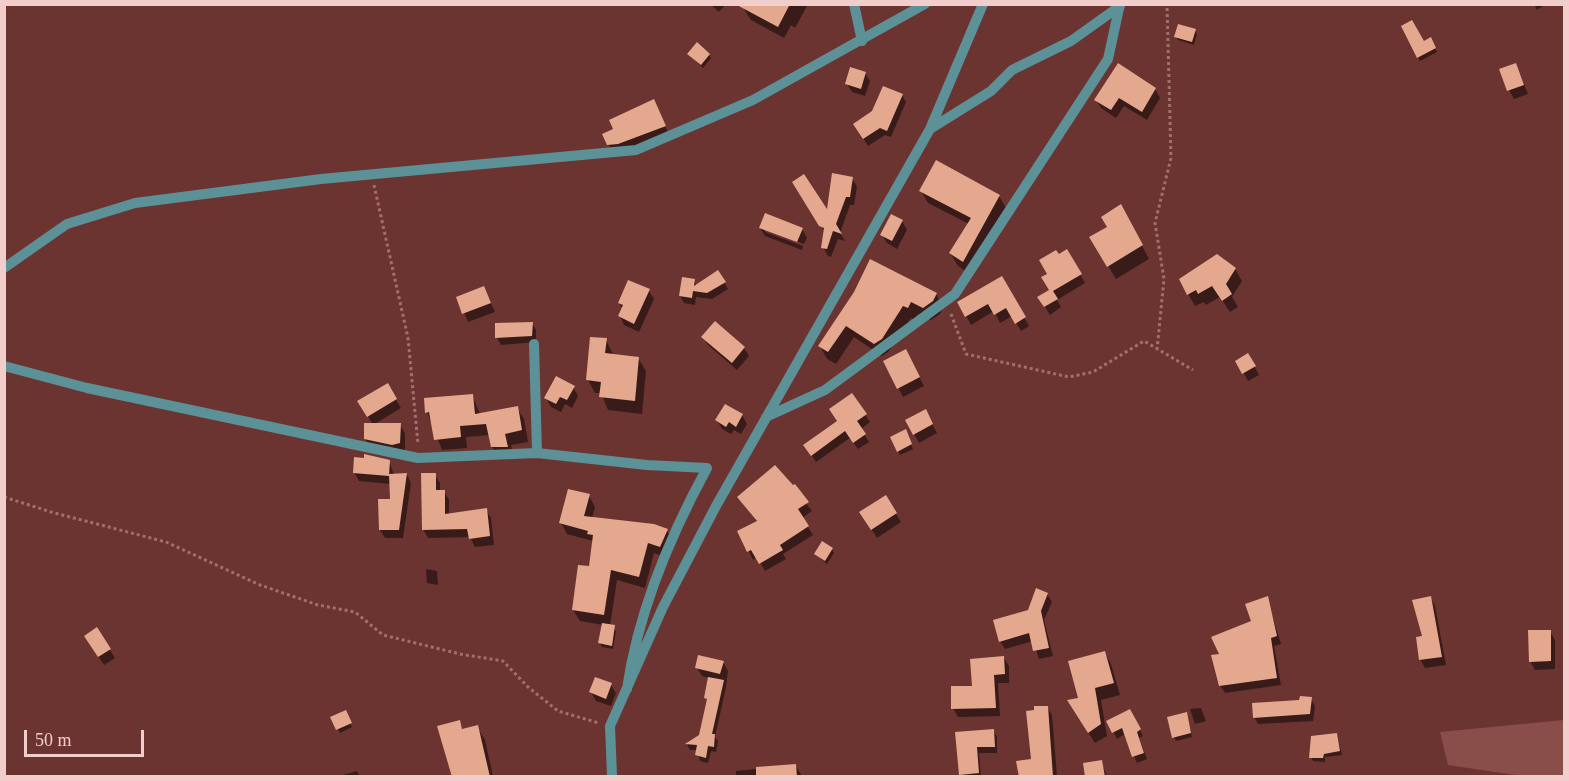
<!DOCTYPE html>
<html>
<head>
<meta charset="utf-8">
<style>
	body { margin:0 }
	#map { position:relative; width:1569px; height:781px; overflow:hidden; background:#6b3431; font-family:"Times New Roman",serif }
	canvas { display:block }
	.frame { position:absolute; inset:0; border:6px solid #f1cecb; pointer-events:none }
	.scale { position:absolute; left:24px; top:730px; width:120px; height:27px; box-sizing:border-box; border:3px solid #f1cecb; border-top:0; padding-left:8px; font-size:18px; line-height:21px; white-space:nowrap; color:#f1cecb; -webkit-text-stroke:4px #6b3431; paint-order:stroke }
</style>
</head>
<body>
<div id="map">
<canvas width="1569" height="781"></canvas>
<div class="frame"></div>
<div class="scale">50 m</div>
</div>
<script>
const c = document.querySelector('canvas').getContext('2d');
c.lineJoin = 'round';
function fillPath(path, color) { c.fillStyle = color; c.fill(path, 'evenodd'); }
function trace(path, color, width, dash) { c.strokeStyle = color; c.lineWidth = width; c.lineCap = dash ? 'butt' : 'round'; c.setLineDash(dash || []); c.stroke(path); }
fillPath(new Path2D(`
	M1564 720V776H1522L1448 765 1440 732Z`), '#894e4a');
fillPath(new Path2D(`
	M710 4H726L719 12Z
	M746 4H808L795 28 791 25 784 38 751 20 744 9Z
	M1534 4H1546L1537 10Z
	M1403 27 1423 43 1430 39 1437 52 1420 61Z
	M1195 31 1197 34 1194 45 1178 40 1176 37Z
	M689 54 709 55 711 58 703 68Z
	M1516 65 1528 94 1514 99 1509 90Z
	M865 73 870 81 865 96 852 92 847 84Z
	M1155 89 1160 98 1147 120 1124 106 1116 118 1101 108 1096 100Z
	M902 95 906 102 891 137 885 135 868 146 859 132 874 112Z
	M658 109 669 135 614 153 608 144Z
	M852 178 857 187 854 205H850L840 233 845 241 838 239 831 257 828 256 823 247 825 232 794 182 827 213Z
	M921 191 999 196 1006 208 970 274 958 266 950 253 969 224 928 203Z
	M1128 219 1149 259 1116 279 1091 238Z
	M902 221 907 230 897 249 887 243 882 235Z
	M760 228 802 229 807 238 804 244 765 229V232L803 246 802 250 765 236Z
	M1066 251 1085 283 1057 300 1061 307 1050 315 1039 297 1051 290 1049 275 1058 256Z
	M1235 269 1242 281 1232 297 1238 307 1230 312 1220 297 1206 305 1204 302 1195 306 1188 294Z
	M718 272 728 289 712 299 696 297 695 305 684 303 680 296 694 281 697 286Z
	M1002 278 1029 326 1021 331 1012 316 1000 323 994 311 971 325 959 303Z
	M484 288 495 312 468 322 458 298Z
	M649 291 654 299 639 332 624 325 620 316 623 309 619 303Z
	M855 293 936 294 943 307 940 314 931 320 918 314 915 320 911 318 888 352 882 356 854 337 836 364 827 359 820 346Z
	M532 323 536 330V342L501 345 497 338Z
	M703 337 744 348 749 356 737 370 708 345Z
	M606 340 614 356 638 358 646 371 642 414 608 410 601 393H595L588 380Z
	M1248 355 1259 375 1248 381 1237 361Z
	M910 360 924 386 903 397 885 362Z
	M387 385 401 408 373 425H400L405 433V451L370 447 365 438 373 425 359 401Z
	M573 387 578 396 572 408 565 404 561 412 551 407 546 398Z
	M472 395 480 414 517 408 524 419 528 442 511 445 513 458H499L492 447 490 435 466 437 467 448 442 450 427 412Z
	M852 395 870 422 861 429 869 442 858 449 850 438 816 462 810 453 838 422Z
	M925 411 937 433 919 443 907 421Z
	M742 415 747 424 741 434 734 430 731 434 722 429 717 420Z
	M907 435 913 449 900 455 898 451Z
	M389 461 394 475H407L411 483 403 538H385L380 530 391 501V484L359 481 354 472Z
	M435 475 440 483V491H444L449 500V515L486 510 491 518 494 545 475 547 470 537 428 538 423 529Z
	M793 487 812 511 802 518 813 535 783 554 786 559 765 571 757 557 753 560 739 531 757 522 739 497Z
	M589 496 595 507 592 518 667 531 674 542 667 558 654 553 645 588 617 580 610 626 616 631 613 649 602 647 600 643 603 625 580 621 573 610 591 568 593 541 567 534 561 523Z
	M896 514 901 522 877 538 866 521Z
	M832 549 834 553 827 564 816 554Z
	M426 569 437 571 438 585 427 583Z
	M1047 594 1052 602 1044 620 1053 656 1039 659 1033 641 1005 649 1000 641Z
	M1430 597 1435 606 1446 665 1425 668 1420 659Z
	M1267 598 1281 644 1274 646 1281 685 1225 693 1220 685 1221 655 1253 622Z
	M1550 631 1555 640V669L1535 670 1530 661Z
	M91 645 110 650 115 658 104 665Z
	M1105 653 1111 664 1120 695 1101 700 1107 736 1095 743 1075 712Z
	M1004 658 1009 666V683H998L1000 716 958 717 953 708Z
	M723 662 728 671 726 687 715 737 718 741 716 752 711 751 708 763 700 761 697 750H690L687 745 701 736 708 702 706 698 710 678 702 676 697 668Z
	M611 685 616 693 611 706 596 701 591 692Z
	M1311 699 1315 706 1313 721 1258 724 1254 717Z
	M1047 707 1052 715 1057 776H1020L1032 760Z
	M1201 708 1206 721 1195 724 1190 709Z
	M1129 711 1143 736 1139 738 1147 759 1137 763 1125 734 1117 739 1108 722Z
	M345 712 352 727 340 733 332 718Z
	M1188 718 1192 737 1176 741 1174 737Z
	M459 722 463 730 477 727 485 740 493 776H453Z
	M994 731 997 737V753H979L981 776H962L956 734Z
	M1337 734 1342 755 1325 757V762L1313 761 1311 757Z
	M1101 762 1107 776H1086Z
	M795 765 802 776H736V771Z
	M357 771 360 776H339Z`), '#0007');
fillPath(new Path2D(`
	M735 4H790L778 27Z
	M1412 20 1424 41 1431 37 1436 48 1417 58 1401 26Z
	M1178 24 1196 29 1192 42 1174 37Z
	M697 42 710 54 701 65 687 54Z
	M1118 63 1156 88 1142 112 1119 98 1111 110 1094 100Z
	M1516 63 1524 85 1507 91 1499 69Z
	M850 67 866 72 861 89 845 84Z
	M883 86 903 94 887 131 880 128 863 139 853 124 872 111Z
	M654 99 666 126 618 144 607 145 602 134 613 129 609 120Z
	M936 160 1000 195 963 262 949 253 971 218 919 191Z
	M832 173 853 177 850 197H846L836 224 842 234 833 231 827 249 821 248 824 228 819 226 792 182 804 174 827 209Z
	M1121 204 1143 245 1107 267 1089 237 1107 227 1101 217Z
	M765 213 803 228 797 242 759 228Z
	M891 214 903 220 892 241 880 235Z
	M1067 249 1082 274 1053 291 1058 299 1044 307 1037 297 1049 290 1041 277 1047 274 1039 260 1056 250 1059 254Z
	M1217 254 1236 268 1226 284 1232 294 1222 301 1212 286 1198 294 1196 290 1187 295 1179 279Z
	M870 259 937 293 933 301 923 308 911 302 908 308 903 306 882 339 874 344 846 326 828 352 818 346 854 292Z
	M718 270 726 282 707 293 693 291 692 298 679 296 682 277 695 279 694 286Z
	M1002 276 1026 317 1015 324 1006 308 994 315 988 304 965 317 957 302Z
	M628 280 650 289 634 324 618 316 623 305 618 303Z
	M484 286 491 303 462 314 456 297Z
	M715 321 745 347 732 363 701 337Z
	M533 322 532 336 495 338V323Z
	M590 337 607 338 605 353 639 357 635 401 599 397 601 382 586 380Z
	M906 349 920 377 897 389 883 361Z
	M1248 353 1256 366 1242 374 1235 361Z
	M556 376 575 386 567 400 560 397 556 404 544 398Z
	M388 383 397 399 367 417 357 401Z
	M852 393 867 414 857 421 866 434 853 443 845 431 811 456 803 445 837 421 829 409Z
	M473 394 475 414 518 406 522 430 505 434 508 447H491L486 424 460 426 461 437 434 440 429 412 425 413 424 398Z
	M725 404 743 414 736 427 729 422 726 427 715 420Z
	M926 409 933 424 913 435 905 420Z
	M364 423H401L400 443 392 445 364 439Z
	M906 429 912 444 897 452 890 437Z
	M364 454 390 460 389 476 353 473 354 457 364 458Z
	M775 465 793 485 795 484 809 502 798 509 809 526 780 545 783 550 759 564 751 550 747 552 737 531 757 521 737 497Z
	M407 473 399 530H379L378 499H390L389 474Z
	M421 473H436V490H445V514L487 508 490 536 469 539 467 529 422 530Z
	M568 489 590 494 584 516 654 524 668 529 660 547 648 543 639 577 611 570 604 615 572 610 578 565 589 566 593 535 587 534 588 531 559 523Z
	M886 495 897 513 871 530 859 512Z
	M822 541 833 548 825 561 814 554Z
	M1036 588 1048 593 1041 611 1049 648 1033 651 1029 633 999 642 993 620 1028 610Z
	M1268 596 1277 636 1271 638 1277 678 1219 686 1211 655 1219 654 1211 637 1251 621 1245 604Z
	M1431 596 1442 657 1419 660 1416 637 1422 636 1412 600Z
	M602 623 615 625 612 646 598 643Z
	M97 627 111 649 98 657 84 636Z
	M1528 630H1551V661L1529 662Z
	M1105 651 1114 683 1095 688 1101 724 1088 733 1067 700 1078 698 1068 661Z
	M698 655 724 661 720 674 695 668Z
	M1004 656 1005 674 994 675 996 708 951 709V686H972L970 659Z
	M595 677 612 683 606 699 589 692Z
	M708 677 724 680 712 734H715L714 747 708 746 706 758 695 755 697 745 685 744 699 735 707 699 704 698Z
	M1300 696 1312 697 1310 714 1253 718 1252 703 1299 700Z
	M1034 706H1048L1053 777H1019L1016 761 1031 759 1026 711 1034 710Z
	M1130 709 1141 729 1137 732 1144 753 1132 757 1122 728 1112 733 1106 721Z
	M346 710 352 723 336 730 330 717Z
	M1187 712 1191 733 1172 738 1167 717Z
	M460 720 462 729 478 725 490 777H452L437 726Z
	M994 729 995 747H977L979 773 959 775 955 732Z
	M1337 733 1340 751 1324 754 1323 758H1309L1311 736Z
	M1102 760 1105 777H1085L1083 763Z
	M796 764 797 777H756V767Z`), '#e4a88e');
trace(new Path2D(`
	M374 185 408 338 418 444
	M951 314 966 354 1069 377 1093 372 1144 341 1193 370
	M1157 350 1164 279 1155 223 1171 158 1167 4
	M4 497 51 512 166 542 260 585 318 605 355 612 383 635 460 654 503 661 528 687 558 711 599 723`), '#a0706d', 3, [3, 3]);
trace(new Path2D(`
	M854 4 862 41
	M930 129 991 91 1012 70 1071 41 1120 6
	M4 268 67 224 135 203 321 179 636 150 753 100 925 4
	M534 344 537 453
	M4 366 87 388 418 458 537 453 647 465 707 468C670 536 638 612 627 689
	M766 417 825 390 955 294 1108 59 1120 4
	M612 776 610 726 663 607 716 506 930 129 983 4`), '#5c9197', 10);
</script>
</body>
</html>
